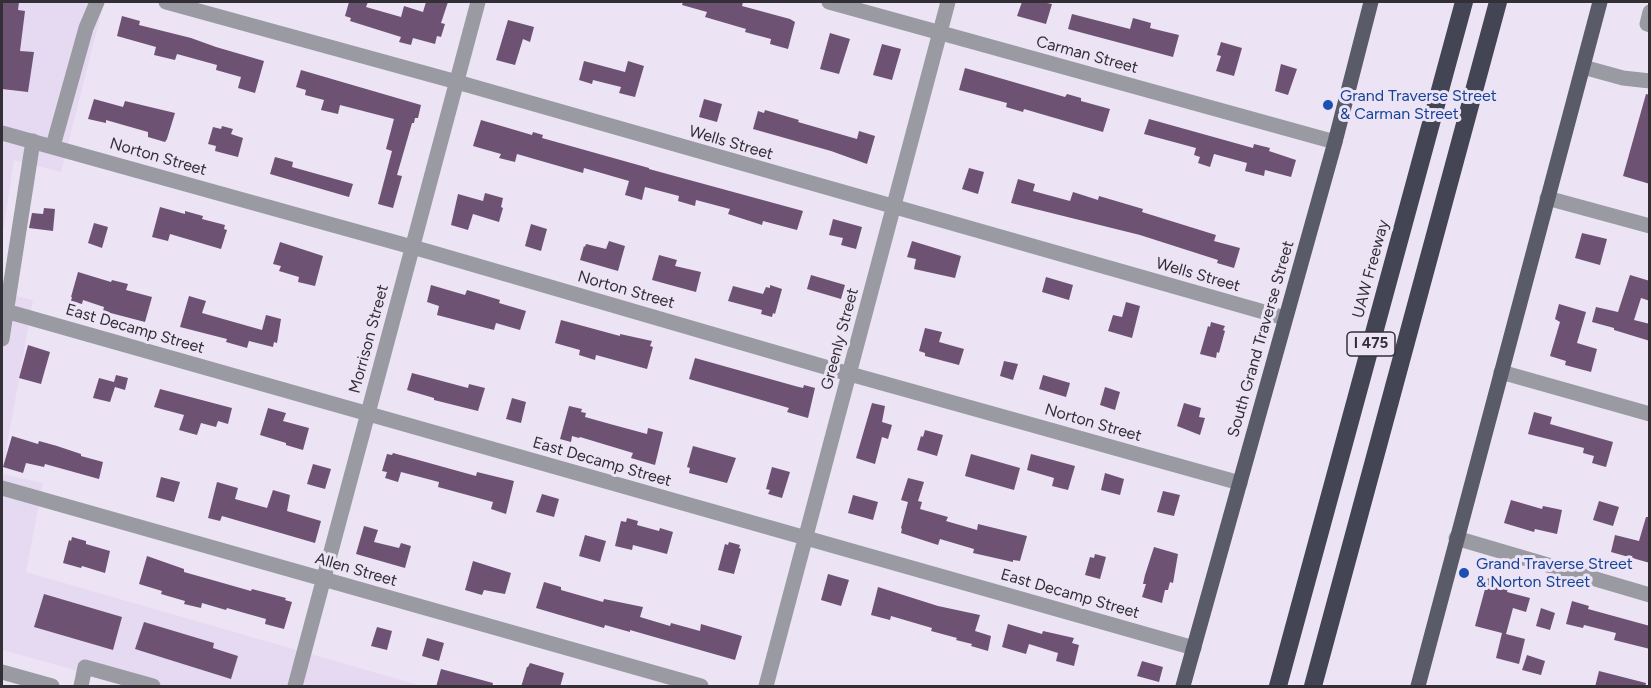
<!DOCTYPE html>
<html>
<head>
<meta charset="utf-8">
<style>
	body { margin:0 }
	#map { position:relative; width:1651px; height:688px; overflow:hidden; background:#ece4f5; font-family:Figtree,sans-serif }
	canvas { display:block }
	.frame { position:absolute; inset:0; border:3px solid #332f36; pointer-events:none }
</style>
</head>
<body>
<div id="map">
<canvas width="1651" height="688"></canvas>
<div class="frame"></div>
</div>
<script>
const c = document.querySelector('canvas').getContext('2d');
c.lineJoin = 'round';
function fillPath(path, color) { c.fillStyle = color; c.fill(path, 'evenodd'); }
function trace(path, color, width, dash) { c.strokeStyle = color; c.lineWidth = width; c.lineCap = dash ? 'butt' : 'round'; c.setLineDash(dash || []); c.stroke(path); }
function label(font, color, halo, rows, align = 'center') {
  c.font = font + ' Figtree,sans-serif'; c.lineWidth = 6; c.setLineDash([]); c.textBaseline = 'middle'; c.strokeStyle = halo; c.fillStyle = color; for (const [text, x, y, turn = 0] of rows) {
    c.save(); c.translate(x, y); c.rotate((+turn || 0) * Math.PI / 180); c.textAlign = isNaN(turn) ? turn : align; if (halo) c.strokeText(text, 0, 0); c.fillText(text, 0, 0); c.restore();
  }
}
fillPath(new Path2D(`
	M2 2H104L61 172 14 160 2 240Z
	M2 293 33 300 2 474 43 483 26 572 422 686H133L2 650Z`), '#e6daf2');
fillPath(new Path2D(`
	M2 2H19L18 10 25 11 20 51 34 52 28 92 2 89Z
	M349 2H368L366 7 401 17 404 6 423 12 426 2H448L441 23 445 24 441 37 437 36 435 44 413 38 411 45 399 42 401 37 350 21 351 18 345 16Z
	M683 2H743L742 6 790 19 795 22 788 49 770 44 771 39 745 32 746 29 705 17 707 12 682 5Z
	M1022 2H1042L1052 4 1046 24 1017 16Z
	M1072 14 1130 29 1133 18 1151 23 1150 28 1179 35 1173 57 1068 29Z
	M122 16 140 21 139 25 191 38 216 47 264 61 255 93 238 88 241 77 216 70 217 65 177 54 175 60 154 55 156 47 117 36Z
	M508 20 534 27 530 42 523 39 515 65 496 60Z
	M830 33 850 39 839 74 820 69Z
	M1221 42 1242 48 1234 76 1216 71 1221 56 1217 55Z
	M882 44 901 49 892 80 873 75Z
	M584 61 625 72 628 61 644 66 635 97 619 93 621 87 593 80 592 84 579 80Z
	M1281 64 1297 69 1288 95 1275 91Z
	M965 68 1065 97 1067 94 1081 98V101L1110 109 1103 132 1024 109 1023 112 1006 107 1007 103 959 90Z
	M301 70 421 105 418 118H415L414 123H412L397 175 402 176 393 208 378 204 392 151 386 149 394 119 340 105 338 114 321 110 324 100 305 95 306 90 296 87Z
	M1646 94 1650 95V184L1623 176Z
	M94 99 123 107 125 101 175 113 167 139 165 142 148 137V132L106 120V123L88 119Z
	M704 99 722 104 717 122 699 117Z
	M765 110 799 120 798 122 857 139 859 131 875 136 867 164 831 151 753 129 758 111 764 113Z
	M1149 119 1253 148 1254 144 1270 148 1269 151 1296 160 1291 177 1265 170 1264 176 1245 171 1247 163 1214 154 1210 167 1198 163 1200 157 1194 155 1196 148 1144 134Z
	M481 120 532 135 533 132 543 135 542 138 649 168V169L803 211 797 230 763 221 762 225 728 214 730 209 696 200 695 206 678 201 679 196 645 187 642 200 625 195 629 181 584 168 583 173 517 154 515 162 499 158 501 154 473 146Z
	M222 126 233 129 231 134 243 138 238 157 215 151 216 146 208 144 213 127 221 129Z
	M275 157 293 162 292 167 353 184 349 197 270 174Z
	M969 168 984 172 978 194 962 189Z
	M1018 179 1035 184 1033 191 1070 201 1073 192 1098 200 1099 196 1143 209 1142 212 1216 235 1214 241 1240 248 1234 268 1217 263 1218 260 1140 235 1011 203Z
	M485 193 503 198 501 207 503 208 499 222 473 214 468 230 451 225 458 194 483 201Z
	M160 207 185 214V211L203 216 202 219 225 225 224 229 227 230 221 249 170 234 168 241 152 237Z
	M44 208 55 209 53 231 29 228 32 213 43 214Z
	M833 219 862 227 856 249 841 245 843 238 829 235Z
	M94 223 108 227 102 248 88 243Z
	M531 224 547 229 541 251 525 246Z
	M1582 233 1607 239 1600 265 1575 258Z
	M609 241 625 246 618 271 580 260 584 246 585 247 586 244 606 249Z
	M912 241 961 256 955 278 914 269 916 259 907 257Z
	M280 242 323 256 315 286 298 282 299 277 279 271 281 266 273 264Z
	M659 255 677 260 675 266 701 272 696 292 652 280Z
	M78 272 111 282 112 280 128 284 126 290 152 297 145 322 103 311 104 307 83 300 82 304 71 301 72 297H71Z
	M811 275 845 285 841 299 807 289Z
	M1630 275 1650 281V301L1641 298 1634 320 1650 324V341L1614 330V328L1592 322 1596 307 1618 312Z
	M1046 277 1073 285 1069 300 1042 292Z
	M431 285 465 295 467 290 500 300 499 303 526 311 520 330 496 323 494 330 437 315 439 306 427 302Z
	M770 285 782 289 775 314 773 313 772 317 761 314 762 310 728 301 733 286 763 294 766 287 770 288Z
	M189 296 206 301 202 313 262 330 266 315 281 319 277 343 274 342 273 347 249 341 247 348 226 342 227 339 180 327Z
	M1126 302 1140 306 1132 338 1108 331 1113 315 1122 317Z
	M1559 304 1586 312 1577 343 1597 349 1591 372 1565 365 1566 361 1550 356 1560 322 1555 319Z
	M561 320 620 336V334L652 341 650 346 653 347 647 369 596 355 595 360 579 355 580 350 555 343Z
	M1211 322 1225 326 1223 330 1225 331 1219 353 1217 352 1216 358 1200 354 1208 326 1210 327Z
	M925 328 942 332 939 342 964 349 959 365 925 356V353L919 351Z
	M28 345 50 352 41 384 19 378Z
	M695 358 795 386 803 388 804 385 815 388 808 418 787 412 789 408 689 379Z
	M1004 361 1018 364 1013 380 1000 376Z
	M412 373 468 388 469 384 485 388 478 411 434 400V398L407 390Z
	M116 375 128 378 125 390 115 387 110 402 93 398 99 378 114 382Z
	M1043 375 1070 383 1066 397 1039 389Z
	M1105 387 1120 392 1115 410 1100 405Z
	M160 389 232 408 228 424 218 421 216 427 201 423 197 435 179 430 184 415 154 407Z
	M512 398 526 402 521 423 506 419Z
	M872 403 885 406 882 422 892 425 888 439 882 437 875 464 856 458Z
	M1184 403 1201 408 1199 417 1205 418 1200 435 1177 426Z
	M569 406 582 409 581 412 586 413 585 417 610 424 647 434 648 428 663 432 655 465 631 458 633 453 580 437 579 438 572 436 571 442 560 439Z
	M268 408 286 413 283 421 309 428 303 450 286 445V443L260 435Z
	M1534 412 1552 417 1550 424 1613 442 1606 467 1592 463 1594 456 1583 453 1584 448 1528 434Z
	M925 430 943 435 937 456 917 450 921 436 923 437Z
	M12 436 38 444 39 441 57 446 81 454V456L103 462 99 479 45 464 44 467 26 463 23 473 3 467Z
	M693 446 736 458 727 483 689 473 690 468 687 467Z
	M393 453 476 476 477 472 514 481 506 514 491 509 493 502 438 487 439 482 401 472 398 482 385 478 387 472 382 471 387 454 392 455Z
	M971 454 1020 468 1014 490 965 476Z
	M1031 454 1075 466 1068 490 1052 486 1054 478 1027 470Z
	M313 464 331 469 325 489 307 484Z
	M772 467 790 472 782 498 768 494 770 490 766 489Z
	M1105 473 1124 479 1120 495 1101 490Z
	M161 477 180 482 174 502 156 497Z
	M908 478 924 482 918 501 922 502 920 509 948 517 946 521 977 530 978 524 1027 536 1020 561 1013 560V562L973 553 974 549 940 539 938 545 901 533 902 529 901 528 908 502 901 500Z
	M217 482 238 488 235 499 267 508 273 490 290 495 287 511 321 521 315 543 222 516 220 521 208 518Z
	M1163 491 1180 495 1174 516 1157 512Z
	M542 494 559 499 554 517 536 512Z
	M853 495 878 502 873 520 848 513Z
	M1511 500 1542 509 1543 506 1562 510 1557 534 1535 529 1534 532 1504 523Z
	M1599 501 1619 507 1613 526 1593 520Z
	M1646 517H1650V563L1611 552 1615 535 1639 541Z
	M627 518 638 521 637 525 659 531 660 528 673 532 667 554 633 545 632 550 615 546 621 521 626 522Z
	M364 526 378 530 374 542 399 548 401 543 411 546 405 568 356 554Z
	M585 535 606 541 600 562 579 556Z
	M72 537 86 541V544L110 551 105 573 82 566 81 568 63 563 69 540 71 541Z
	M729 542 740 545 739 548 741 549 734 574 718 570 725 544 728 545Z
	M1154 547 1178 554 1173 583 1170 582 1168 590H1165L1162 603 1142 597 1146 584H1143L1145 575Z
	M1095 554 1106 557 1100 579 1085 575 1090 557 1094 558Z
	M147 556 184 569V572L251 591 252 589 286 598 285 600 292 602 284 629 265 624 266 619 227 608 226 610 202 603 201 608 184 604 185 601 161 594 162 591 139 584Z
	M473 561 511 573 505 594 484 590 482 595 465 590Z
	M828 574 849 580 841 606 821 600Z
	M1488 578 1509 583 1507 592 1530 598 1526 612 1513 608 1506 634 1525 639 1519 664 1496 658 1502 633 1475 626Z
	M544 582 561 587V590L603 602 604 599 643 607 640 617 670 626 671 623 700 631 701 624 742 636 735 660 630 630V632L605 625 604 628 536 608Z
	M878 587 938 606 980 615 975 631 991 636 988 651 971 646 972 644 956 640 957 638 931 631 932 628 891 616 890 620 871 615Z
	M44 594 122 617 113 650 34 627Z
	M1572 601 1589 606 1588 609 1650 626V649L1614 640 1616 633 1584 625 1583 628 1566 624Z
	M1541 608 1555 613 1550 630 1536 626Z
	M144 622 214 643 213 648 238 656 231 679 135 649Z
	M1008 624 1042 634 1043 631 1074 638 1072 643 1079 645 1074 666 1056 661 1058 653 1029 644 1026 654 1002 647Z
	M377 627 392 631 387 650 371 646Z
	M427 638 444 643 439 661 422 656Z
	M1527 655 1545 661 1541 675 1522 670Z
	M1142 661 1163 667 1159 682 1137 676Z
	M530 663 564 673 560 687H521L527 667H528Z
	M441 669 493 683 492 687H436Z
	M1599 671 1646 683 1645 687H1595Z`), '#6d5273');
trace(new Path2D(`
	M166 2 457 82 1285 318
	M829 2 1335 142
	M1650 12 1647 24 1650 25
	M1583 67 1623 78 1650 81
	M2 133 430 252 832 369 1240 483
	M53 146 86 28 97 2
	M1547 198 1650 226
	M2 310 1194 648
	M2 339 33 141
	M1501 372 1650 414
	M2 488 701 686
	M1456 538 1650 595
	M2 672 52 686
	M81 686 85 667 153 686
	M295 686 478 2
	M766 686 948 2`), '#9a9aa2', 15);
trace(new Path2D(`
	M1183 686 1335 142 1371 2
	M1418 686 1600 2`), '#5a5b68', 15);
trace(new Path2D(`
	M1278 686 1464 2
	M1313 686 1498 2`), '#444554', 18);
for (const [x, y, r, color] of [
	[1328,105,6,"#1a4fb4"],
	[1464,573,6,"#1a4fb4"]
]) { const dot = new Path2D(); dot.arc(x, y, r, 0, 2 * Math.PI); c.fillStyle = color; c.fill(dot); trace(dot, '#ece4f5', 2); }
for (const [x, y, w] of [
	[1371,344,48]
]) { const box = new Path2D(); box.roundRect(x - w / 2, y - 12, w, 24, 4.5); c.fillStyle = '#ece4f5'; c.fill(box); trace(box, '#332f36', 1.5); }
label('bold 15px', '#332f36', null, [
	["I 475",1371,344]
]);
label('16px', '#332f36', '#ece4f5', [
	["Carman Street",1087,55,15],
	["Wells Street",731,143,16],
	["Norton Street",158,157,16],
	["UAW Freeway",1371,269,-75],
	["Wells Street",1198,275,16],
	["Norton Street",626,290,16],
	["East Decamp Street",135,329,16],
	["Morrison Street",369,339,-75],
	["Greenly Street",840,339,-75],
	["South Grand Traverse Street",1261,339,-74],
	["Norton Street",1093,423,16],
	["East Decamp Street",602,462,16],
	["Allen Street",356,570,16],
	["East Decamp Street",1070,594,16]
]);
label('16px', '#164399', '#ece4f5', [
	["Grand Traverse Street",1340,96],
	["& Carman Street",1340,114],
	["Grand Traverse Street",1476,564],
	["& Norton Street",1476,582]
], 'left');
</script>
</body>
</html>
